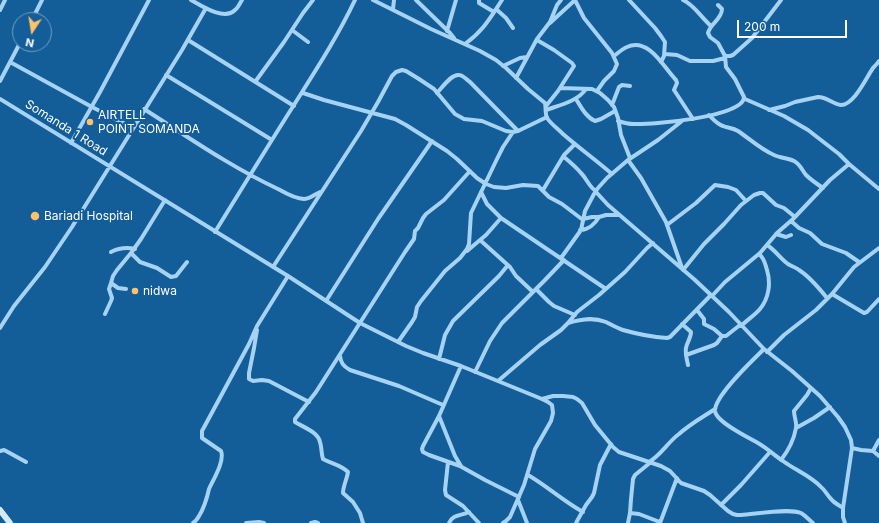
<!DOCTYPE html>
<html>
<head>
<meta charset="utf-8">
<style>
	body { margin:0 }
	#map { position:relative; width:879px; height:523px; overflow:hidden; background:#135d99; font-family:Inter,sans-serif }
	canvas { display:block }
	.north { position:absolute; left:12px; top:12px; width:40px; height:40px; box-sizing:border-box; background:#135d99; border:1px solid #719ec2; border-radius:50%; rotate:192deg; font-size:11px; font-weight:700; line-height:16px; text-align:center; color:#fff }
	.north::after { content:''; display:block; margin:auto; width:14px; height:18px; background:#ffc268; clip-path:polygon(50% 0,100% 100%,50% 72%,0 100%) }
	.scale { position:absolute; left:737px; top:20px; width:110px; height:18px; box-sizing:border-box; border:2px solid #fff; border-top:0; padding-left:5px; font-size:12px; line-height:14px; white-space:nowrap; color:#fff; -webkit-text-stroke:3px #135d99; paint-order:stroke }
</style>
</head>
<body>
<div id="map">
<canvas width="879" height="523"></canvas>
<div class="north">N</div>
<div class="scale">200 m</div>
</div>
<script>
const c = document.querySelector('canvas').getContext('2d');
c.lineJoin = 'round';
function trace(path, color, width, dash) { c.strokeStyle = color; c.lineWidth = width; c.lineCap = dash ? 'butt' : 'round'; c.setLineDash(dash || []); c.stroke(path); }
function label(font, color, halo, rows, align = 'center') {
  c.font = font + ' Inter,sans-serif'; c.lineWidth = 4; c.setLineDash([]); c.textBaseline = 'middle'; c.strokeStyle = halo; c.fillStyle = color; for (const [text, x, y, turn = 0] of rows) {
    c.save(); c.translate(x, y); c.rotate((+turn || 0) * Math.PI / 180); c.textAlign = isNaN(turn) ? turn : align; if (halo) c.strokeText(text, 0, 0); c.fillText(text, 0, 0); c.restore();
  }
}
trace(new Path2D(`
	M191 0C202 6 224 21 235 10 238 8 240 3 242 0
	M373 0 431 29 480 51 496 60 506 68 528 89 545 103C546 108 545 114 547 118 551 124 558 129 563 134 579 148 596 160 612 174
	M416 0 450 33 454 38
	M479 0V3L494 12
	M575 0 584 18 612 53 617 64 614 71 604 81 597 91
	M629 0 655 28 661 36 665 42 664 56 661 62
	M683 0C693 4 702 18 711 26
	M393 9 394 0
	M496 9 506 18 513 28
	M0 10 5 0
	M32 20 42 0
	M550 23 575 0
	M292 30 308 42
	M447 31 456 0
	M188 40 294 106
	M537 40 554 50 572 63 574 66 558 91 546 106
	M465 44C484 30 490 18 502 0
	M665 54 677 55 690 61H713L725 58
	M614 56C618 53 622 49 627 47 649 37 664 68 676 80L677 83 674 90 693 119
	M725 56H730L733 55 752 38 781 0
	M10 62 92 107 133 128
	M503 66 520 58 527 57
	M166 75 246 124 272 140
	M516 78 537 39 550 22 557 5 561 0
	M0 81 20 43
	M255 82 284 42 303 13 313 0
	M560 88 592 89 600 93 608 100 614 107 618 118 621 135 630 158
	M303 93 324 100 395 119 406 125 447 151 457 159 477 178 486 184 494 187 506 188 523 185 538 186 549 197 562 204 583 220
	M437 93C442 88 451 74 459 75 463 75 467 80 470 82L518 131
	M0 99 288 276 360 323 406 346 423 353 461 366 542 399 548 402 552 405 553 413 551 421 535 449 524 485 510 517 506 521 503 523
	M576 99C581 107 586 117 595 121L601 119 615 111
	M745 99 784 116 808 130 839 154 849 164 879 189
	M612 105 619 87 622 85 630 86
	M144 109C188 137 231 167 278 189 285 193 295 199 304 199 309 199 315 194 320 192
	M546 110C560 105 578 101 586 89
	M769 110 785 106 795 102 818 97C827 97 833 104 841 105 854 105 866 78 873 68 875 66 877 64 879 61
	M709 115C713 119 717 124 723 126 728 128 733 128 738 131 750 139 760 149 774 155 780 158 788 158 794 161 800 164 802 170 806 175 811 180 817 184 823 188
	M618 121C624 123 629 124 634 124 650 125 745 117 744 97L735 79 726 67 725 56 718 43 710 37 708 33C710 24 722 19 722 9L718 5
	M71 143 100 92 149 0
	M564 157C570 162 576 167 581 173 587 179 589 187 596 191
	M628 160 641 178 666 222 682 268
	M543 190 564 155 575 144
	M481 192 487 204 501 218 606 289
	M596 192 608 205 695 280 729 312 764 349 792 371 820 396 838 417 845 427 851 440 852 448 843 508V517L845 523
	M583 219 592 217H599L606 215H619
	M791 221 799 228 810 233 822 244 846 253 859 262
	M667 225 696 203 715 185 728 187 736 190 746 201
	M580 230C588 230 595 224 599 217
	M215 232C241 190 266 149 292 108 314 73 337 38 355 0
	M776 234 786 237 791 235
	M480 240 510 267 516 276 533 292
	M767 245C775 250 780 258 788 264 791 266 795 267 799 270 810 277 819 288 827 298
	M467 251 486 235 501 218
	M111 252C119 248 126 247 135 249
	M131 253 140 262 157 268 171 277 176 276 187 262
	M561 258 581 230 585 211 594 194 598 188 607 178 628 160 658 140 682 121
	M273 267 361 131 378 102 392 76 396 72 402 70 406 71 419 79 434 89 455 114 464 119 482 121 506 131 513 132 518 131 547 117
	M683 270 704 244 724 224 741 205 754 195 760 193H763L776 205 784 208 795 217
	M126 289 118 288 111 283 113 276 117 270 131 253 141 239 165 200
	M536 289 549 302 554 306 575 315
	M832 294 864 313 867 312 879 299
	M712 296 725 282 760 253 777 233 793 219 830 180 849 164
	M326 301 378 219 432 141
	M697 310 704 319V324L714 329 722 336H726L740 325
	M105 314 111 301 112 298 109 289 111 283
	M568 323C581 319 593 317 606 322 612 325 617 328 623 330 637 334 652 337 667 338L670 337 711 295
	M682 324 691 332C691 338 687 342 686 348 685 353 687 360 688 365
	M741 326C747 320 755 315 760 309 769 298 771 283 767 270 765 264 765 259 759 254
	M0 328 14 306 45 267 72 227 182 50 206 8
	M257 330 254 348 249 373V379L253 381 262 380 269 381 309 402
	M398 342 412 322 415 317 417 307 421 301 445 271 460 258 467 249 469 244 471 213 496 161 503 147 513 132
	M764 349C754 359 714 396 715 411 716 422 749 438 758 443 767 448 775 456 783 461 795 470 811 476 821 487 825 490 827 495 831 499 834 503 839 505 843 508
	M767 352 784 335 816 310 832 294 854 267 879 248
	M686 355 714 345 717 343 722 336
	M340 356C341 363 343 366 350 370L399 386 443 405
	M439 359 445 335 453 321 499 276 508 265
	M461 366 439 416 423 446 422 449 423 452 429 455 460 466 485 480 519 497
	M475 372 490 341 502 323 545 280 564 260
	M498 381 540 345 561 330 568 323 577 312 599 295 625 272 647 248 653 243
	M542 399 553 396H563L573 397 577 399 582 403 595 425 613 447 619 452 661 466 670 471 681 483 704 491 710 495 728 511 733 514 737 515H741C756 514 789 508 801 513 806 516 809 520 813 523
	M439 416 455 456 461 466
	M796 428 814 418 830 407
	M852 448 861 450 873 451 879 456
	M0 451 4 450 6 451 26 462
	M873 451 879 440
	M781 460C788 451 794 439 796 428 797 422 794 417 794 411L807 395 811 388
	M448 462 445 490 446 495 463 506 479 523
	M649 462C661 455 668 442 679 434 690 424 703 417 715 409
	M528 475C547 486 563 501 583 512
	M518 500 527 523
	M721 505 741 485 770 452
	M630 513 639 514 660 522
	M193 523C196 521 198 518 199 516 204 508 207 498 209 489 213 480 225 461 221 451L202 438V431L249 344 257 326 288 276
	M246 523 259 522 264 523
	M311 523 315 522 318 523
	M363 523 360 513 353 502 343 493C343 486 347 479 348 472 341 465 332 464 323 459 321 453 322 448 320 442 318 432 303 427 295 422V419L316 392 405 252 414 239 415 231 418 228 423 218 426 214 444 200 470 171
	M449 523C453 514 461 516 469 512
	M576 523 586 505 592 497 594 493 600 465 611 444
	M628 523 630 513 631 499 633 479 635 475 651 462
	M660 523 677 478`), '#a6d2f3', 4);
trace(new Path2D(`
	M0 510 10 523`), '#d5ebfd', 6);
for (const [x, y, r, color] of [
	[90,122,4,"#ffc268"],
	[35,216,5,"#ffc268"],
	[135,291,4,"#ffc268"]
]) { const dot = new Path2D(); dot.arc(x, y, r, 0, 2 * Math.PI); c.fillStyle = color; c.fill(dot); trace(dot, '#135d99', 1.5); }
label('12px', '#fff', '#135d99', [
	["AIRTELL",98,115],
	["POINT SOMANDA",98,129],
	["Bariadi Hospital",44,216],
	["nidwa",143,291]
], 'left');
label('12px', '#fff', '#135d99', [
	["Somanda 1 Road",66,128,32]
]);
</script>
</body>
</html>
